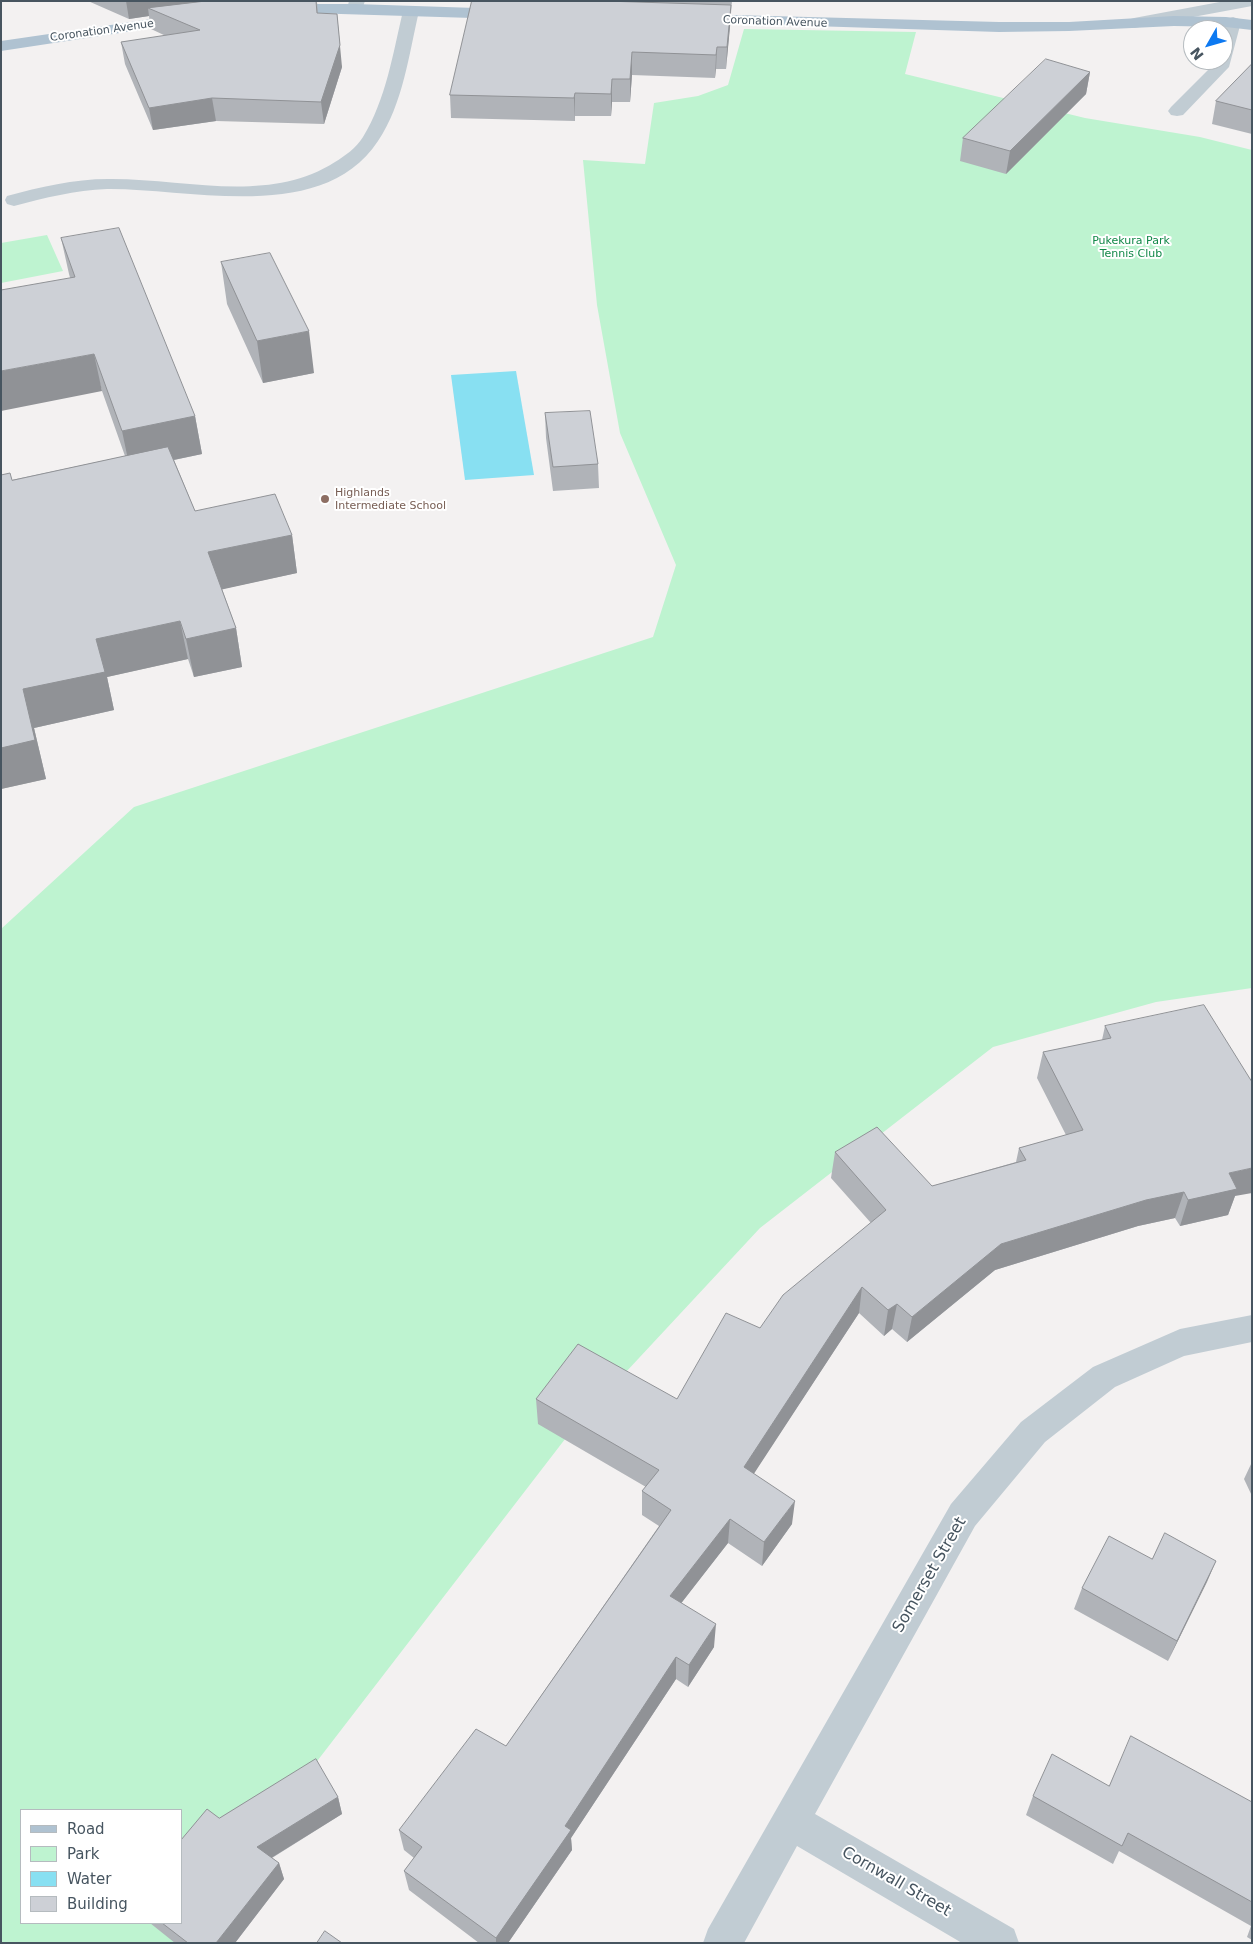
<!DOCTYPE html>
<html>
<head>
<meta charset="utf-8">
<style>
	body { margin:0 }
	#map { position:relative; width:1253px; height:1944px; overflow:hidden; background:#f3f1f1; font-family:"DejaVu Sans",sans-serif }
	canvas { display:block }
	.frame { position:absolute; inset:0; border:2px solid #475560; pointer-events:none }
	.legend { position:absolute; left:20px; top:1809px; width:162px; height:115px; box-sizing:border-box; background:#fff; border:1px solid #b5bbbf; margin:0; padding:6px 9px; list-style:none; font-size:15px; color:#475560 }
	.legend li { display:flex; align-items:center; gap:10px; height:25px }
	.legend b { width:25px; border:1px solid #b5bbbf }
	.north { position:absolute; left:1183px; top:20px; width:50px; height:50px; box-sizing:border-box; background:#fff; border:1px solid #b5bbbf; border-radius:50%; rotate:232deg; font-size:14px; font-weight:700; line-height:20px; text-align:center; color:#475560 }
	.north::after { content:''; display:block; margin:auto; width:18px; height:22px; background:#0d79f1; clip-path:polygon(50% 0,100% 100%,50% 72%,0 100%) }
</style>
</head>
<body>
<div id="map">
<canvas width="1253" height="1944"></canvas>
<div class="frame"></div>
<ul class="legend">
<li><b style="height:6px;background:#afc2d1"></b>Road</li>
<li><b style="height:14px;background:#bef3d0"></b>Park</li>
<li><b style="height:14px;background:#88e0f2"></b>Water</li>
<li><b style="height:14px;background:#cdd0d6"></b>Building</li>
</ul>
<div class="north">N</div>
</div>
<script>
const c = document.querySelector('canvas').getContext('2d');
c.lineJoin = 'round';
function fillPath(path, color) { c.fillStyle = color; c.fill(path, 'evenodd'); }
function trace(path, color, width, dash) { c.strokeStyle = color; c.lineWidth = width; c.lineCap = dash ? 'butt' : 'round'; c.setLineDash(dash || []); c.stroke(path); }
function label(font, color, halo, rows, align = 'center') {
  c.font = font + ' "DejaVu Sans",sans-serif'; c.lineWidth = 4; c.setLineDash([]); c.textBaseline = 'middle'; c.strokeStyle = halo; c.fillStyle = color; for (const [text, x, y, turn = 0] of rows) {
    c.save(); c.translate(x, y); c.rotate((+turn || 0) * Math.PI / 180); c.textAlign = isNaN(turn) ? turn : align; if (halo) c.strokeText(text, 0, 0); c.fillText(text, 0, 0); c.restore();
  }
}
fillPath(new Path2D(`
	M744 29 916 32 905 74 1085 118 1200 137 1252 150V988L1156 1002 993 1047 760 1228 572 1430 261 1834 185 1943H1V929L134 807 653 637 676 565 620 433 597 305 583 160 645 164 654 103 698 96 728 85ZM21 1810H181V1923H21Z
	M47 235 63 271 1 283V243Z`), '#bef3d0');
fillPath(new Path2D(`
	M516 371 534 475 465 480 451 375Z`), '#88e0f2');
fillPath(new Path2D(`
	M349 1H365L361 12H349L347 9Z
	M1225 1H1252V6L1134 28 1128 26 1126 23 1128 20 1134 18Z
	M411 6 417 8 419 11C409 54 403 104 378 141 323 225 190 188 107 189 75 190 45 198 14 206L7 204 5 200 7 196C40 187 74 179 108 179 183 178 268 205 335 162 345 156 356 148 363 137 386 100 393 53 403 11L405 8Z
	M1233 17 1239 19 1241 22 1229 67 1183 115 1177 116 1171 115 1168 111 1171 107 1213 65 1215 60H1223V30L1227 19Z
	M1252 1315V1342L1184 1356 1115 1387 1045 1442 975 1526 815 1814 1014 1929 1019 1943H962L797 1846 744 1943H703L708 1929 951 1504 1021 1422 1093 1367 1180 1329Z`), '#c1ccd3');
fillPath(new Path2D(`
	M281 4H355L506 9 512 11 514 14 512 17 506 19 275 12 273 9 275 6Z
	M186 14 192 16 194 19 192 22 1 51V41Z
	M694 14 999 22H1069L1174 16 1226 17 1252 20V30L1226 27 1174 26 1069 31 999 32 688 22 686 19 688 16Z`), '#afc2d1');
fillPath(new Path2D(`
	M88 1H318V2H317L318 13 342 67 324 124 216 121 153 130 125 64 121 42 166 36 151 29 149 16 129 19Z
	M472 1H732L731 13 726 69H716L715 78 632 75 630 102H612L611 116H575V121L451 118 450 95Z
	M1252 64V134L1212 124 1216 101Z
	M1090 72 1086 94 1006 174 960 161 963 138Z
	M61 238 195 416 202 454 174 460 195 511 292 535 297 573 222 589 236 628 242 667 194 677 188 659 107 677 114 710 34 728 46 779 1 789V475L12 480 125 456 102 391 69 274Z
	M221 262 314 373 263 383 227 304Z
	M545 413 598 464 599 488 553 491 546 438Z
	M1105 1026 1235 1196 1228 1215 1180 1226 1175 1218 1138 1226 995 1270 907 1342 892 1329 884 1336 859 1313 753 1474 792 1524 762 1566 728 1543 681 1603 714 1647 688 1687 676 1679 571 1838 572 1850 508 1943H479L409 1890 404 1871 414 1858 404 1850 399 1830 506 1746 659 1526 642 1515V1491L646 1487 538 1424 536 1399H677L760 1328 871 1223 831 1178 835 1152 932 1186 1016 1162 1019 1148 1066 1135 1037 1078 1043 1052 1102 1040Z
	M1252 1462V1496L1244 1479Z
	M1152 1559 1216 1561 1168 1661 1074 1609 1082 1588Z
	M1109 1786 1252 1802V1940L1247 1937 1251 1926 1119 1851 1113 1864 1026 1815 1033 1796Z
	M338 1797 342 1814 272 1858 279 1863 284 1879 235 1943H175L150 1923H181L219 1818Z`), '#b0b3b8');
fillPath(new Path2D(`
	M126 1H280L148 8 149 16 129 19Z
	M731 5 730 27 726 69 727 47Z
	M337 14 342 67 324 124 321 102Z
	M717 47 716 69 715 78 716 55Z
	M632 52V75L630 102V79Z
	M1090 72 1086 94 1006 174 1010 151Z
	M612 79V102L611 116V94Z
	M575 93V121L574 98Z
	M212 98 216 121 153 130 149 108Z
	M309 331 314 373 263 383 257 341Z
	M94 354 102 391 1 411V371Z
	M195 416 202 454 130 469 122 431Z
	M292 535 297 573 215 591 208 552Z
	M180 621 188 659 107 677 114 710 34 728 46 779 1 789V748L23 689 96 639Z
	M236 628 242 667 194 677 186 639Z
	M1252 1168V1193L1235 1196 1228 1215 1180 1226 1188 1200 1229 1173Z
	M1184 1192 1175 1218 1138 1226 995 1270 907 1342 912 1317 1001 1244 1146 1200Z
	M862 1287 859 1313 742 1492 744 1467Z
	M897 1304 892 1329 884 1336 888 1310Z
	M795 1501 792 1524 762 1566 764 1542Z
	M730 1519 728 1543 669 1619 670 1596Z
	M1216 1561 1207 1582 1168 1661 1177 1641Z
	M716 1624 714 1647 688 1687 689 1665Z
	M676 1657V1679L571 1838 572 1850 508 1943H496V1938L565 1826Z
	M338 1797 342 1814 263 1863 257 1847Z
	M279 1863 284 1879 235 1943H216Z`), '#909296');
const building = new Path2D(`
	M206 1H316L317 13 337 14 340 45 321 102 212 98 149 108 121 42 200 30 148 8Z
	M472 1H605L731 5 727 47H717L716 55 632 52 630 79H612L611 94 575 93 574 98 450 95Z
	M1046 59 1090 72 1010 151 963 138Z
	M1252 64V110L1216 101Z
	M119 228 195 416 122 431 94 354 1 371V290L75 277 61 238Z
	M270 253 309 331 257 341 221 262Z
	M590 411 598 464 553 467 545 413Z
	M168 447 195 511 275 494 292 535 208 552 236 628 186 639 180 621 96 639 105 672 23 689 35 740 1 748V475L10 473 12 480Z
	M1204 1005 1252 1082V1168L1229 1173 1237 1189 1188 1200 1184 1192 1146 1200 1001 1244 912 1317 897 1304 888 1310 862 1287 744 1467 795 1501 764 1542 730 1519 670 1596 716 1624 689 1665 676 1657 565 1826 571 1830 496 1938 404 1871 422 1847 399 1830 476 1729 506 1746 671 1510 642 1491 659 1470 536 1399 578 1344 677 1399 726 1313 760 1328 783 1295 886 1210 835 1152 877 1127 932 1186 1026 1160 1019 1148 1083 1130 1043 1052 1111 1038 1105 1026Z
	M1165 1533 1216 1561 1177 1641 1082 1588 1109 1536 1152 1559Z
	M1131 1736 1252 1802V1902L1128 1833 1122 1846 1033 1796 1052 1754 1109 1786Z
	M316 1759 338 1797 257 1847 279 1863 216 1943H188L162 1923H181V1840L207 1809 219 1818Z
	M325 1931 342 1943H317Z`);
fillPath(building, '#cdd0d6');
trace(building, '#909296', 1);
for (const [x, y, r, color] of [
	[325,499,5,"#8d6e63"]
]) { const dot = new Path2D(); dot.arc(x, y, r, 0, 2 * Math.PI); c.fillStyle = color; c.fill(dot); trace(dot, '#fff', 2); }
label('11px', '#475560', '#fff', [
	["Coronation Avenue",775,22,2],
	["Coronation Avenue",102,31,-8]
]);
label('11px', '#118848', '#fff', [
	["Pukekura Park",1131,241],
	["Tennis Club",1131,254]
]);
label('11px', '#785e54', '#fff', [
	["Highlands",335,493],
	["Intermediate School",335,506]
], 'left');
label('16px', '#475560', '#fff', [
	["Somerset Street",930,1575,-60],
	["Cornwall Street",896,1882,30]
]);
</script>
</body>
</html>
